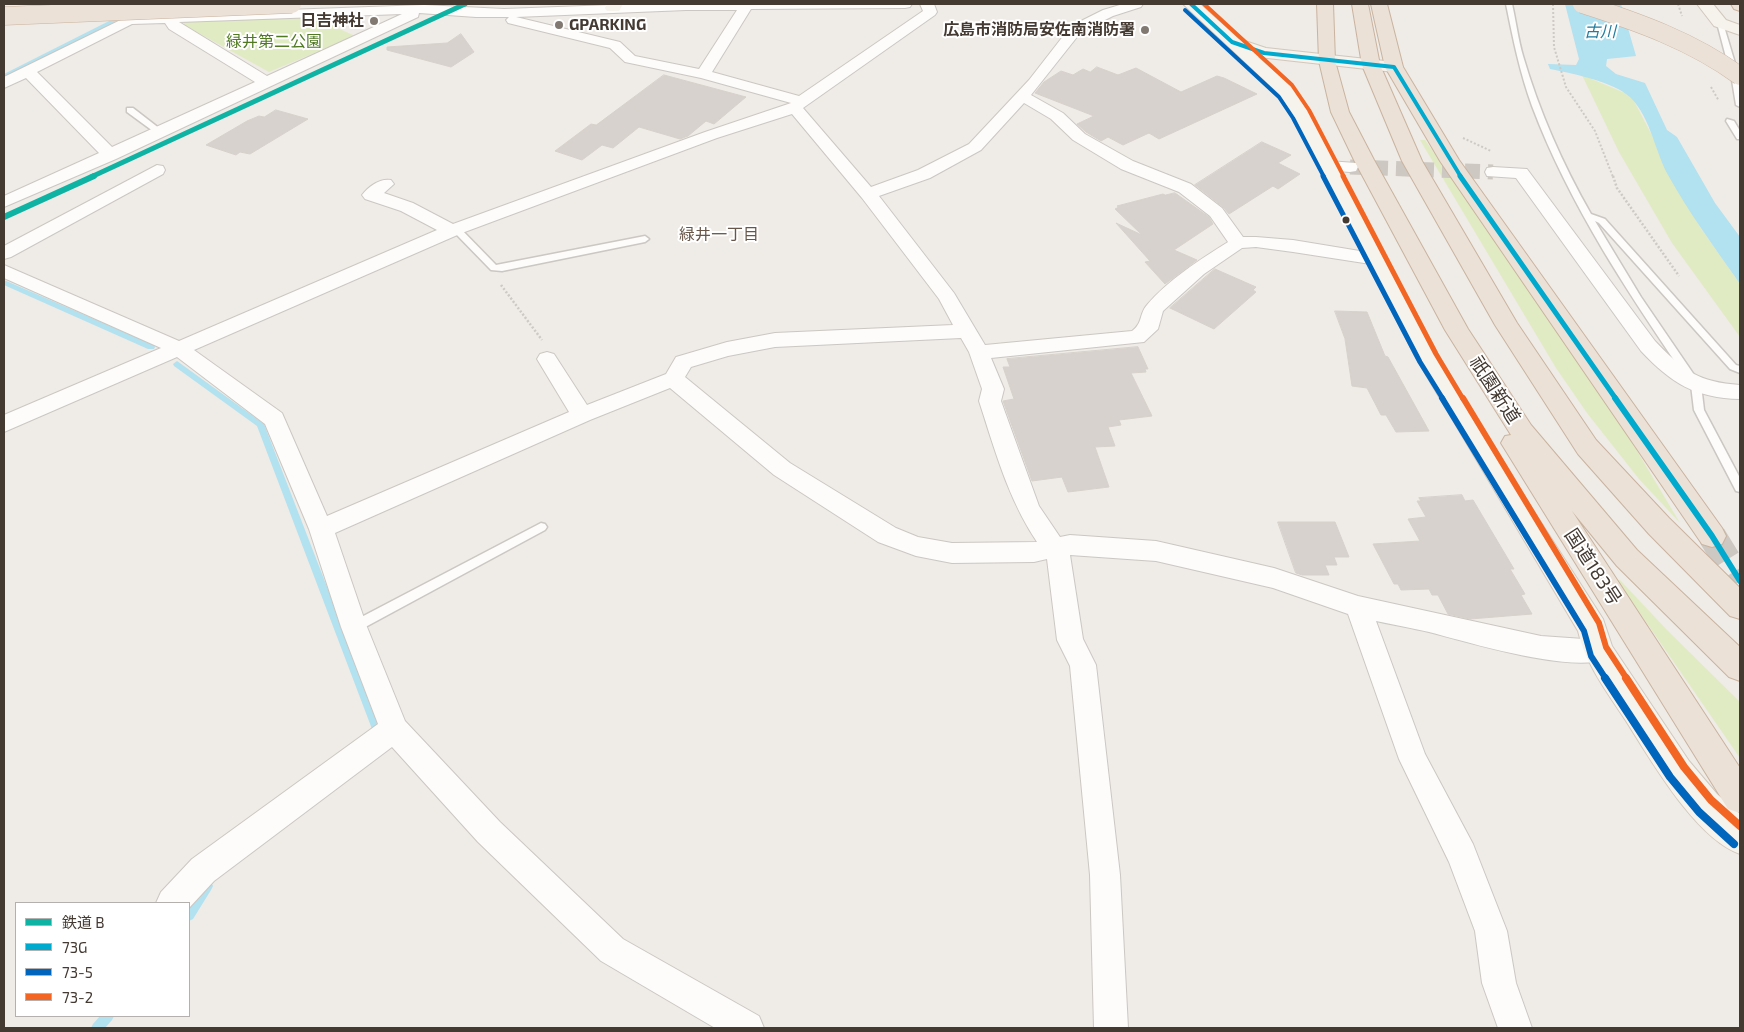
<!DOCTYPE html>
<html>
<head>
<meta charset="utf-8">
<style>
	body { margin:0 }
	#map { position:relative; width:1744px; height:1032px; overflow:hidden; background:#efebe6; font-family:"Exo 2","Noto Sans JP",sans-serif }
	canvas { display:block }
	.frame { position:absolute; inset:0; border:5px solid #443a32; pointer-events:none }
	.legend { position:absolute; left:15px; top:902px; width:175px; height:115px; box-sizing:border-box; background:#fff; border:1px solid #b4b0ad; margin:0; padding:6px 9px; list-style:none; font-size:15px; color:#443a32 }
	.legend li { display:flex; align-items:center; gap:10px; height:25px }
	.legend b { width:25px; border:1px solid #b4b0ad }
</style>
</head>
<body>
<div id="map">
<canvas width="1744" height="1032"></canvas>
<div class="frame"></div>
<ul class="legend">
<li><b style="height:6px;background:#0fb3a3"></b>鉄道 B</li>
<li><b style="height:6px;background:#00a9ce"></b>73G</li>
<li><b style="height:6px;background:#0065bd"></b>73-5</li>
<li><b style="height:6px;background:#f26522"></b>73-2</li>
</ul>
</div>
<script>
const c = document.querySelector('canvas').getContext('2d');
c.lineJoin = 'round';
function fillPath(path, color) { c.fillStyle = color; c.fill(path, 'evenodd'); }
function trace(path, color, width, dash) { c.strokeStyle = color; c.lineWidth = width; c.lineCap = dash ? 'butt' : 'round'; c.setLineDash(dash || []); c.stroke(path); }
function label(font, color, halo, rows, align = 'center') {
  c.font = font + ' "Exo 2","Noto Sans JP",sans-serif'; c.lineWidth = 4; c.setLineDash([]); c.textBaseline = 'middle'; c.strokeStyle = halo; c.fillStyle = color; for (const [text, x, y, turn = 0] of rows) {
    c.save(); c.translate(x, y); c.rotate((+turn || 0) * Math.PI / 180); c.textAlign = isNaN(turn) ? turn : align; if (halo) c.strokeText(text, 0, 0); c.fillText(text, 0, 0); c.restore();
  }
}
fillPath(new Path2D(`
	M367 13 333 26 355 36 269 72 184 25 183 19Z
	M1582 75 1625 93 1634 101 1700 227 1740 284V337L1672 243 1619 152Z
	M1420 140H1425L1587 367 1680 523 1639 479 1587 413 1556 368Z
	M1617 580H1620L1667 630 1740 702V758Z`), '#e1ebc3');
fillPath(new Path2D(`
	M1565 4H1621L1636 56 1607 59 1606 66 1616 74 1645 83 1667 130 1677 137 1715 203 1740 237V284C1715 248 1689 213 1668 175 1654 150 1650 112 1626 94 1609 81 1571 73 1550 69L1548 64 1576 65 1579 59Z`), '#b2e1f0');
fillPath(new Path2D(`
	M123 14 128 15 4 78V74Z
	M4 280 154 345 155 347 154 349H148L4 285Z
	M177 361 264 424 382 729 381 732 377 734 373 732 372 729 257 426 174 366 173 364Z
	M207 880 211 882 213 886 211 890 193 919 189 921V905L203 882Z
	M100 1016H114L112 1020 105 1028H91L93 1024Z`), '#b2e1f0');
const building = new Path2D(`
	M461 34 474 52 451 67 387 50V47L447 43Z
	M1097 67 1118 75 1136 68 1181 92 1217 76 1224 78 1257 94 1159 139 1149 133 1123 145 1108 137 1101 141 1086 132 1077 124 1094 116 1035 93 1044 82 1061 71 1073 75 1083 69 1090 72Z
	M664 75 746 97 714 124 706 121 688 136 680 139 639 127 613 148 602 145 582 160 555 151 591 124 596 125Z
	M276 110 308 119 250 154 240 152 236 155 206 145 247 121 259 116 264 117Z
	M1262 142 1291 155 1278 163 1300 174 1278 189 1273 186 1229 214 1223 207 1195 185Z
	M1175 193 1209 217 1213 224 1174 250 1197 260 1165 284 1145 262 1150 261 1116 223 1142 235 1115 209 1119 207 1117 206 1163 194 1165 195Z
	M1215 269 1256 287 1253 290 1256 292 1214 329 1170 308Z
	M1335 311 1367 312 1385 356 1388 357 1429 431 1396 432 1386 415H1381L1367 388 1352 386 1345 339Z
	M1138 347 1148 369H1145L1146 372 1131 373 1152 416 1119 420 1121 425 1108 427 1115 446 1095 447 1109 487 1068 492 1062 477 1032 481 1003 401 1014 399 1003 367H1010L1007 359Z
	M1462 495 1465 501 1473 500 1514 569H1510L1525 594 1521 595 1532 614 1470 619 1448 614 1438 595H1432L1429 589 1401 590 1398 584H1394L1373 544 1420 541 1408 519 1426 517 1417 501H1421L1419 498Z
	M1278 522H1335L1349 557H1334L1337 565H1325L1329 575H1302L1296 573Z`);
fillPath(building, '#d7d2cd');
trace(building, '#d7d1cc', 1);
trace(new Path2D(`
	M1350 167 1493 172`), '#cdc8c2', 15, [15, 8]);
trace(new Path2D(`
	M1712 536 1740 581`), '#cdc8c2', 28, [28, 14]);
const lane = new Path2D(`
	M1506 4H1512C1516 21 1518 39 1523 56 1539 111 1563 165 1591 214L1605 219 1736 365 1740 366V373L1730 369 1599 223 1595 221 1641 297 1701 385 1704 410 1740 478V492L1736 491 1694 410 1691 385C1631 297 1570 207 1532 106 1520 73 1513 39 1506 4Z
	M1720 21 1723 23 1740 80V107L1736 105 1732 80 1717 23Z
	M127 108H133L164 132 157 134 127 112Z
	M1727 119 1734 121 1740 131V139H1737L1726 121Z
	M456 226 459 227 496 265 645 236 649 239 645 242 502 271 491 270 453 231V227Z
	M541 523 545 524 547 527 545 530 358 631 354 632 350 631 348 627 350 623Z`);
const street = new Path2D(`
	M638 4H912L910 7 905 8 751 9 712 72 799 96 923 11 920 4H934L937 12 935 15 803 108 871 187 918 170 969 144 1029 80 1071 26 1103 10 1123 4H1143L1141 7 1113 16 1081 32 1031 95 1063 113 1085 134 1133 161 1191 184 1222 208 1243 237H1256L1293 240 1384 255 1386 259 1384 263 1377 265 1293 252 1256 247 1242 248 1204 274 1163 311 1158 329 1144 342 991 358 1004 389 1001 401 1039 506 1060 537 1070 535 1156 541 1274 568 1358 596 1541 636 1598 640 1607 643 1611 651 1607 659C1569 673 1471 643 1429 632 1412 628 1394 625 1376 621L1425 754 1473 844 1507 931 1516 983 1532 1028H1498L1482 983 1475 931 1449 862 1399 759 1348 614 1273 588 1156 561 1070 555 1083 639 1096 665 1120 875 1128 1028H1094L1090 875 1070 666 1057 640 1047 559 1034 562 952 563 916 556 878 542 774 475 670 388 590 420 335 533 367 627 405 721 500 822 623 939 759 1016 764 1028H715L601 961 478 842 392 747 214 881 189 908V903H156L161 892 192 859 378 724 341 627 309 529 265 424 177 357 4 432V415L161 348 4 278V265L179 341 437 230 401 211 365 199 362 195C369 186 380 178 391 180L394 184 384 193 413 203 453 224 705 132 791 103 701 78 625 62 610 48 508 23 506 20 509 17H476L419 13 418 17 116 159 4 207V196L99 153 26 78 4 88V77L145 8 152 12 149 15 424 5 504 9ZM686 10H737L699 69 635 56 620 42 516 17ZM402 14 267 76 179 22ZM165 23 169 29 255 82 112 147 37 72 132 24ZM1024 103 1051 119 1073 140 1121 169 1179 192 1210 216 1228 242C1201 259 1168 280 1147 305 1139 314 1143 323 1132 331L985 345 954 293 879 196 930 178 981 150ZM792 114 862 198 939 299 953 325 775 333 727 342 676 357 666 374 587 405 554 354 547 352 540 354 537 359 569 412 327 516 282 413 194 350 462 233 717 138ZM961 338 969 352 982 389 979 401C995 450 1008 499 1037 542L952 543 918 537 896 528 790 463 685 377 691 367 728 356 775 347Z
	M1328 161 1356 163 1358 167 1356 171 1350 172 1322 170 1320 166 1322 162Z
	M157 165 163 166 165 170 163 174 11 257 4 259V246Z
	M1493 167 1527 169 1655 341C1684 371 1698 382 1740 385V399C1695 398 1671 383 1641 351L1516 178 1487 176 1485 172 1487 168Z`);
const secondary = new Path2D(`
	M607 4H623L619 11H607L605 8Z
	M1183 4H1200L1239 39 1266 48 1394 62 1400 63 1403 67 1400 71 1394 72 1258 57 1292 87 1310 114 1440 358 1513 479 1603 619 1612 646 1689 761 1717 794 1740 814V854C1695 838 1651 760 1626 721 1607 692 1586 665 1578 631L1416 358 1292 114 1279 94Z
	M1697 4H1713L1726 20 1740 25V35L1714 26Z`);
const highway = new Path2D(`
	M1317 4H1333L1335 61 1349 112 1374 160 1468 329 1531 425 1637 550 1740 647V681L1729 677 1617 566 1572 511 1740 768V813L1728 809 1501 443 1505 436 1511 435 1445 330 1354 160 1331 112 1319 61Z
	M1352 4H1368L1380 65 1422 161 1517 323 1596 440 1669 518 1740 588V619L1730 616 1649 534 1578 454 1495 325 1402 161 1362 65Z
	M1371 4H1387L1403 67 1459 160 1722 528 1726 536 1722 544 1712 547 1702 544 1440 161 1385 67Z
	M1731 4H1740V11L1734 9Z`);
trace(lane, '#cbc7c2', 3);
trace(street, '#cbc7c2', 2);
trace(secondary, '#d0c8bd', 2);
trace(highway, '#c9b39f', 2);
trace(new Path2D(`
	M1553 4 1554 47 1566 87 1595 131 1613 177
	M1678 4 1682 16
	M1711 87 1719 101
	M1463 138 1491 151`), '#cdc9c5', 2, [2, 2]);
trace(new Path2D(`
	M1613 176 1617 188 1679 276
	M501 285 542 340`), '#cdc9c5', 2.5, [2, 2]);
fillPath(lane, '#fdfcfb');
fillPath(street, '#fdfcfb');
fillPath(secondary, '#f6f2ec');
fillPath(highway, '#ebe1d7');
const highwayBridge = new Path2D(`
	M1582 4C1638 22 1692 41 1740 76
	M4 16 292 4`);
trace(highwayBridge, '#c9b39f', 19, []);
trace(highwayBridge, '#ebe1d7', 18);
trace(new Path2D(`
	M1191 4 1232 42 1264 53 1394 67
	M1394 67 1461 177`), '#00a9ce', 4);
trace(new Path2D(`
	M1460 176 1616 399`), '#00a9ce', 5);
trace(new Path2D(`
	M1615 398 1712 536 1740 581`), '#00a9ce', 6);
trace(new Path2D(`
	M1185 10 1279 97 1293 118 1324 177`), '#0065bd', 4);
trace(new Path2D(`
	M1323 176 1420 362 1443 399`), '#0065bd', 5);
trace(new Path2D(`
	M1442 398 1584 631 1591 656 1606 679`), '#0065bd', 6);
trace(new Path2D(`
	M1605 678 1670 777 1699 812 1734 844`), '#0065bd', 8);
trace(new Path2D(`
	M1204 4 1292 85 1309 110 1344 177`), '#f26522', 4);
trace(new Path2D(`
	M1343 176 1436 354 1463 399`), '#f26522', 5);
trace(new Path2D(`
	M1463 398 1599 623 1606 647 1627 679`), '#f26522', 6);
trace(new Path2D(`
	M1626 678 1684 767 1711 800 1740 826`), '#f26522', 8);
trace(new Path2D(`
	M91 177 465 4`), '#0fb3a3', 5);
trace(new Path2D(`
	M4 217 94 176`), '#0fb3a3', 6);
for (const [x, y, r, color] of [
	[374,21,5,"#807871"],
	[559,25,5,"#807871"],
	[1145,30,5,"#807871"],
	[1346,220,4.5,"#443a32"]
]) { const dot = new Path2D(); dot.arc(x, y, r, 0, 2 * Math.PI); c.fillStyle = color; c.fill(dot); trace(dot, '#fff', 2); }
label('bold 16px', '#443a32', '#fff', [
	["日吉神社",364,21],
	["GPARKING",569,25,"left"],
	["広島市消防局安佐南消防署",1135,30]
], 'right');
label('italic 16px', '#217c9e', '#fff', [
	["古川",1600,32]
]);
label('16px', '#507a22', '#fff', [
	["緑井第二公園",274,42]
]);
label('16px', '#685749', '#fff', [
	["緑井一丁目",719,235]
]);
label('19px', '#443a32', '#fff', [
	["祇園新道",1495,390,57],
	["国道183号",1593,567,57]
]);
</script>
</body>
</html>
